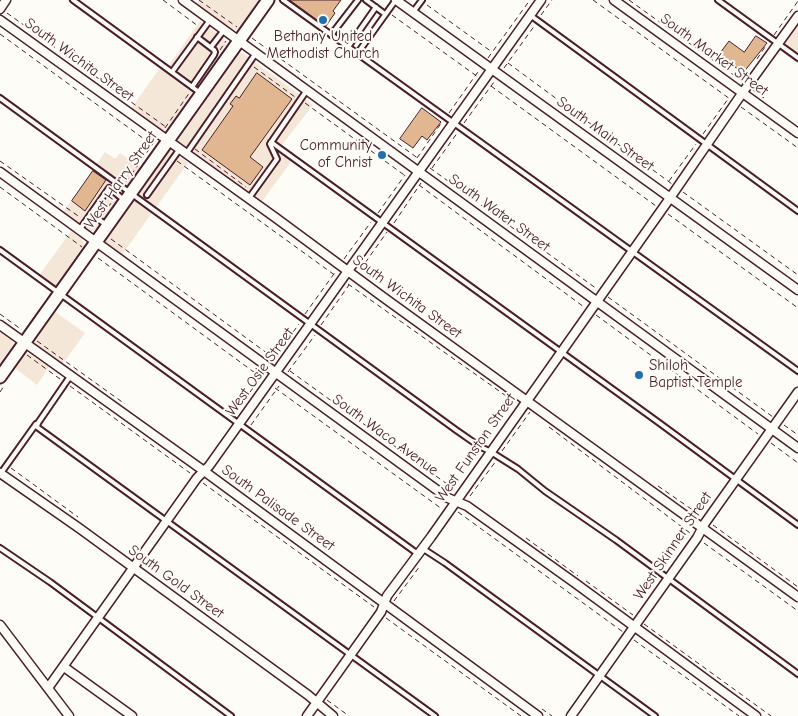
<!DOCTYPE html>
<html>
<head>
<meta charset="utf-8">
<style>
	body { margin:0 }
	canvas { display:block; background:#fdfcf7 }
</style>
</head>
<body>
<canvas width="798" height="716"></canvas>
<script>
const c = document.querySelector('canvas').getContext('2d');
c.lineJoin = 'round';
function fillPath(path, color) { c.fillStyle = color; c.fill(path, 'evenodd'); }
function trace(path, color, width, dash) { c.strokeStyle = color; c.lineWidth = width; c.lineCap = dash ? 'butt' : 'round'; c.setLineDash(dash || []); c.stroke(path); }
function label(font, color, halo, rows, align = 'center') {
  c.font = font + ' "Comic Neue",sans-serif'; c.lineWidth = 4; c.setLineDash([]); c.textBaseline = 'middle'; c.strokeStyle = halo; c.fillStyle = color; for (const [text, x, y, turn = 0] of rows) {
    c.save(); c.translate(x, y); c.rotate((+turn || 0) * Math.PI / 180); c.textAlign = isNaN(turn) ? turn : align; if (halo) c.strokeText(text, 0, 0); c.fillText(text, 0, 0); c.restore();
  }
}
fillPath(new Path2D(`
	M199 0H259L238 29 235 30 232 29 197 4Z
	M200 21 223 38 226 41V45L167 128 163 131H160L130 110 162 65 167 68Z
	M798 24V63L779 49Z
	M241 53 244 54 313 105 282 145 295 156 261 203 178 143V140L238 54Z
	M171 150 188 163 121 256 106 245 105 242 106 238 168 151Z
	M105 152 115 159 120 153 140 167 96 229 90 233 62 214Z
	M71 231 82 239 84 245 52 291 36 280Z
	M54 311 85 333 62 365 35 345 34 341Z
	M0 331 11 339 13 342V345L0 363Z
	M26 353H29L49 367 37 385 15 368Z`), '#f5e7d8');
const building = new Path2D(`
	M290 0H341L333 11 335 13 326 26Z
	M756 36 767 43 743 73 727 61 726 63 717 57 729 41 744 52Z
	M257 73 292 99 250 157 263 167 250 185 202 150 233 106 230 104 236 96 239 98Z
	M422 108 441 122 427 140 422 136 413 148 400 139Z
	M93 171 106 180 85 211 72 201Z`);
fillPath(building, '#e1b791');
trace(building, '#4a1f2b', 1);
const lane = new Path2D(`
	M73 0 199 92
	M283 0 798 371
	M366 0 385 14
	M718 0 798 58
	M413 12 422 0
	M530 15 798 211
	M331 35 358 0
	M211 47 224 30
	M348 47 376 7
	M357 54 395 1
	M172 72 210 20
	M192 87 214 55 215 52 214 50 197 37
	M0 98 456 430 479 446 491 452 518 469 545 491 616 540 798 674
	M271 142 658 422 798 525
	M186 154 256 53
	M147 195 179 150
	M249 198 277 159 270 144 307 90
	M91 214 105 224
	M80 229 109 188 123 199
	M0 250 418 554
	M71 375 38 423 37 427 435 716
	M1 473 36 424
	M0 548 50 582 231 716
	M422 548 445 563 655 716`);
const street = new Path2D(`
	M183 0 798 448
	M396 0 798 290
	M614 0 798 133
	M0 9 6 0
	M0 20 276 218 383 297 798 597
	M0 172 448 498 467 506 575 583 756 716
	M0 325 204 471 538 716
	M0 473 79 528 308 695 333 716
	M0 625 69 716
	M64 667 132 716
	M48 688 197 478 209 466 541 0
	M307 716 381 612 387 596 431 537 670 198 743 92 798 16
	M571 716 697 538 705 523 798 392`);
const secondary = new Path2D(`
	M0 377 268 0`);
trace(lane, '#4a1f2b', 8);
trace(street, '#4a1f2b', 11);
trace(secondary, '#4a1f2b', 15);
trace(new Path2D(`
	M163 0 198 26
	M199 0 237 27
	M593 0 730 99
	M629 0 742 81
	M427 5 492 52
	M7 13 166 127
	M392 15 478 77
	M541 15 552 0
	M0 34 151 144
	M774 35 798 1
	M252 38 419 159
	M220 50 226 41
	M488 58 530 0
	M757 59 767 44
	M508 63 672 184
	M254 67 295 97
	M504 68 535 25
	M491 86 656 206
	M753 90 764 98
	M305 103 407 177
	M741 107 798 148
	M449 113 480 69
	M464 123 494 82
	M165 128 190 92
	M703 134 728 99
	M195 149 246 187
	M417 158 442 122
	M0 161 81 218
	M177 161 336 276
	M430 168 597 289
	M432 168 458 132
	M669 181 696 144
	M126 182 155 141
	M419 185 584 307
	M0 187 82 247
	M683 192 798 275
	M378 213 405 175
	M668 214 798 308
	M103 215 113 200
	M394 223 421 183
	M111 239 275 359
	M98 258 262 378
	M344 259 371 222
	M360 270 387 232
	M348 284 516 403
	M608 297 773 417
	M0 314 22 330
	M305 314 336 271
	M596 315 758 434
	M321 325 349 285
	M37 341 125 404
	M27 355 60 379
	M272 361 299 324
	M290 371 454 489
	M288 372 315 335
	M70 386 190 473
	M275 388 442 509
	M0 392 4 386
	M234 414 264 373
	M251 425 279 386
	M784 425 798 435
	M549 427 690 533
	M771 443 798 463
	M502 451 530 412
	M11 468 78 517
	M203 483 374 607
	M658 486 700 515
	M470 496 496 461
	M458 512 623 632
	M713 525 798 587
	M526 538 578 576
	M704 543 798 611
	M586 581 633 615
	M394 601 420 566
	M386 618 521 716
	M644 624 771 716
	M634 640 739 716
	M327 700 349 716
	M542 709 552 716`), '#4a1f2b', 1, [5, 4]);
trace(lane, '#fdfcf7', 4);
trace(street, '#fdfcf7', 8);
trace(secondary, '#fdfcf7', 11);
for (const [x, y, r, color] of [
	[323,20,5,"#1f6fb2"],
	[382,155,5,"#1f6fb2"],
	[639,375,5,"#1f6fb2"]
]) { const dot = new Path2D(); dot.arc(x, y, r, 0, 2 * Math.PI); c.fillStyle = color; c.fill(dot); trace(dot, '#fdfcf7', 2); }
label('15px', '#4a1f2b', '#fdfcf7', [
	["Bethany United",323,37],
	["Methodist Church",323,54],
	["Community",372,146,"right"],
	["of Christ",372,163,"right"],
	["Shiloh",649,366,"left"],
	["Baptist Temple",649,383,"left"]
]);
label('15px', '#4a1f2b', '#fdfcf7', [
	["South Market Street",714,55,36],
	["South Wichita Street",79,60,36],
	["South Main Street",605,134,36],
	["West Harry Street",121,180,-55],
	["South Water Street",499,213,36],
	["South Wichita Street",407,297,36],
	["West Osie Street",260,372,-54],
	["South Waco Avenue",385,435,36],
	["West Funston Street",476,448,-55],
	["South Palisade Street",278,508,36],
	["West Skinner Street",673,546,-56],
	["South Gold Street",176,582,36]
]);
</script>
</body>
</html>
